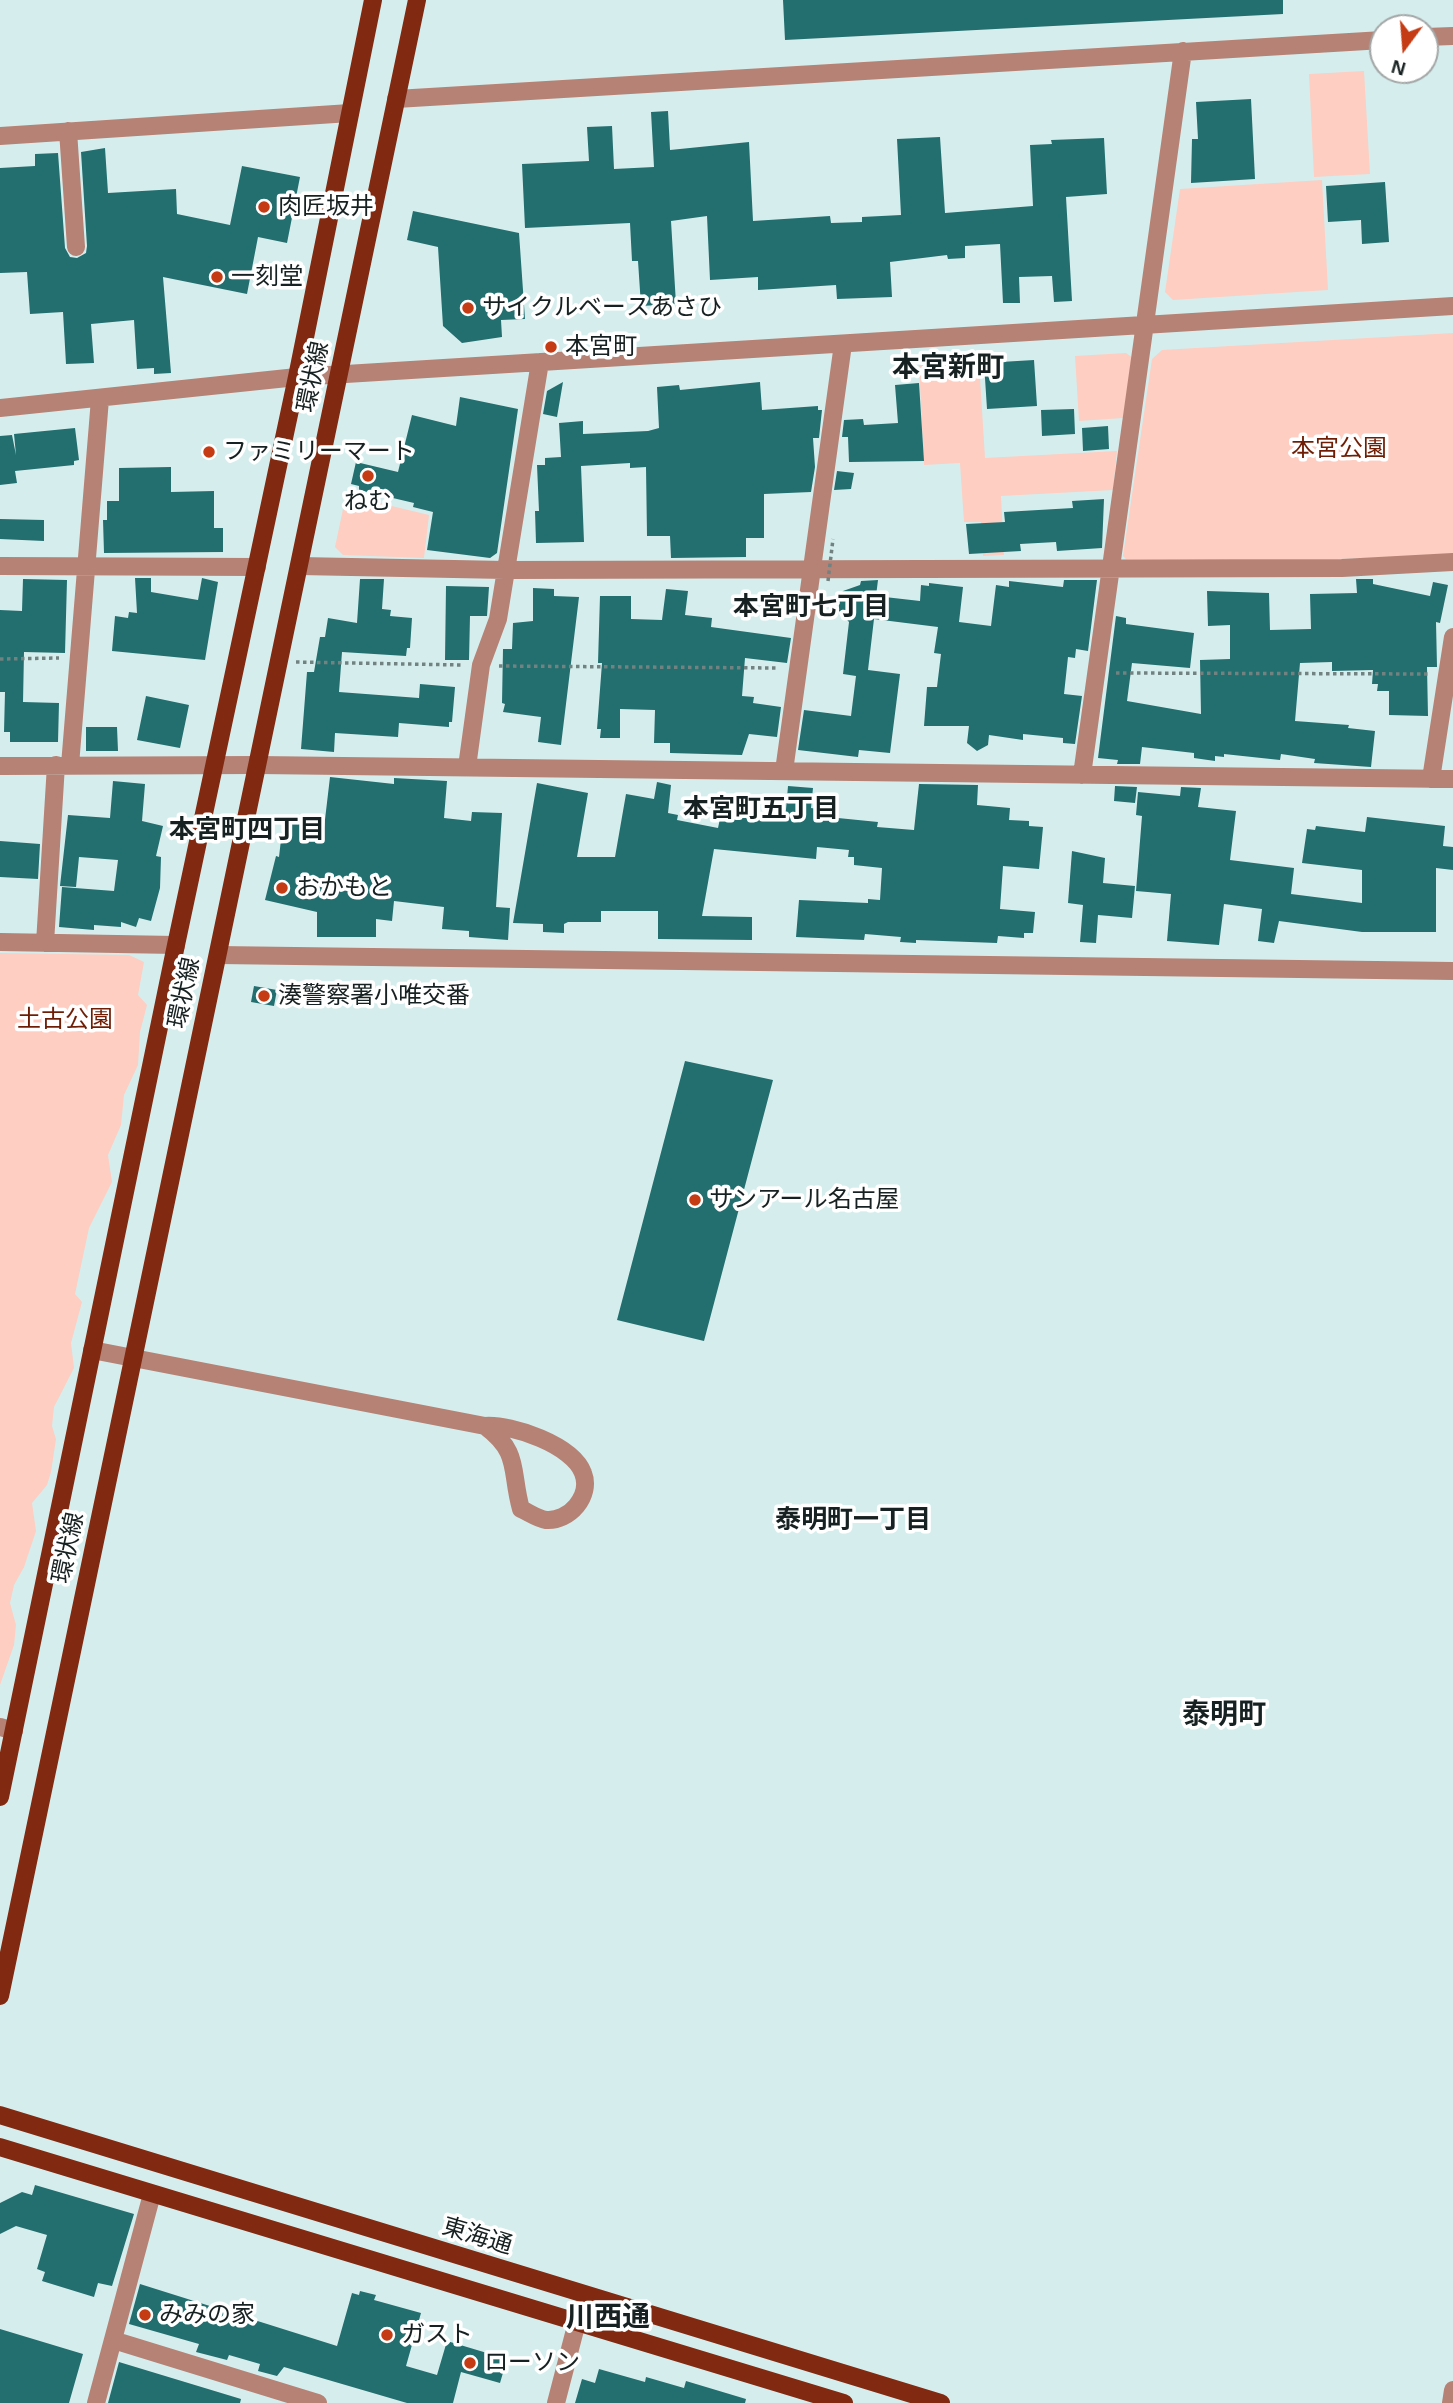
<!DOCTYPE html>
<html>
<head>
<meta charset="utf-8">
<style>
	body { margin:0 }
	#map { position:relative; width:1453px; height:2403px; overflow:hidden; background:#d5eeed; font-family:Helvetica,sans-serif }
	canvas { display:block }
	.north { position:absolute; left:1369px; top:14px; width:70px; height:70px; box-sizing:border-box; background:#fff; border:2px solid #a3a6a6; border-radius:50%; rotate:196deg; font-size:19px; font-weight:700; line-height:28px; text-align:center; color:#182121 }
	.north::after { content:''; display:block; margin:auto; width:24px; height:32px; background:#c53c14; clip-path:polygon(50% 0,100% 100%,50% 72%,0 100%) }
</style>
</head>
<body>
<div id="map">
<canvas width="1453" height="2403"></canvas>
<div class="north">N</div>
</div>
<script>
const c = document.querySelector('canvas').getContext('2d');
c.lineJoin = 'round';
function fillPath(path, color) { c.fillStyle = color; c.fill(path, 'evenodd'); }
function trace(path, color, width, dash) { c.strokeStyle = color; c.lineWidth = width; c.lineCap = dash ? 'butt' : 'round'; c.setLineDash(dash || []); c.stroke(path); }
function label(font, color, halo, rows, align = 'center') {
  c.font = font + ' Helvetica,"Noto Sans JP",sans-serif'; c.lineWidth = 7; c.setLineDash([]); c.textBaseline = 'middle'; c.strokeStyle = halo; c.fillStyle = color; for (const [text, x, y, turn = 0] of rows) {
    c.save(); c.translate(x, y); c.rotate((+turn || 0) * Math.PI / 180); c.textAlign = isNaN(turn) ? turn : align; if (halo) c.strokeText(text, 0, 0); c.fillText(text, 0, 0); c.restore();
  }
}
fillPath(new Path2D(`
	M1364 71 1370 174 1314 177 1309 74Z
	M1322 180 1328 290 1173 300 1165 292 1180 189Z
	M1453 333V555L1338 559H1126L1123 556 1152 359 1162 350Z
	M1126 353 1133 358 1123 418 1079 421 1075 356Z
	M979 362 985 458 1117 451 1113 490 1001 496 1004 555 983 556 981 522H964L960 463 924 465 919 365Z
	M346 495 429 515 424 558 343 555 335 547Z
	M0 953 129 955 144 962 138 995 147 1005 140 1032 138 1065 124 1095 121 1125 108 1155 112 1182 89 1228 75 1294 82 1302 71 1343 74 1368 54 1407 52 1426 56 1439 51 1472 47 1485 32 1503 36 1531 24 1567 14 1585 10 1603 16 1625 14 1645 0 1685Z`), '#fdcec1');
fillPath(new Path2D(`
	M783 0H1283V14L785 40Z
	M1251 99 1255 179 1191 183 1192 139H1198L1196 102Z
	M668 111 670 150 749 142 753 221 830 216 831 223 862 222V217L901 215 897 139 940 137 945 213 1033 206 1030 145 1052 144 1051 140 1104 138 1107 194 1066 197 1072 301 1054 302 1052 276 1019 277 1020 303H1003L1000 244 965 246V258L948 259 947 255 890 262 892 297 837 299 836 285 758 290V277L710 280 707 216 671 221 676 304 641 306 638 261H632L630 223 525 228 522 164 589 161 587 127 612 126 614 169 654 167 651 112Z
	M105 148 108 193 176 189 177 214 230 225 242 166 300 177 287 243 258 237 247 294 163 277 171 373 154 374V368L137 369 134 320 91 324 94 363 66 364 63 312 30 314 27 272 0 273V168L35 166V154L58 153 65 248 70 257 77 258 86 253 87 246 81 152Z
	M1385 182 1389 242 1362 244 1361 220 1328 222 1326 186Z
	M413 211 519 233 525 319 501 320 502 337 462 343 443 326 438 247 407 240Z
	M1034 360 1037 406 987 409 984 363Z
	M563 382 557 417 543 414 547 391Z
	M760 382 762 410 818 406V410H822L819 438H813L815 467 811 492 764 494V538H746V557L671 558 670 536H647L646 467 630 468V463L581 466 584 542 536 543 535 511H539L537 465H545V458L561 457 559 423 583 421V434L648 431 659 428 657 387 679 385 680 390Z
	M919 383 924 461 849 462 848 437H842L844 420 863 419 864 425 898 423 895 385Z
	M460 397 518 409 497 553 490 558 427 550 433 512 413 507 414 503 359 490V486L351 484 356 462 398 472 412 415 456 426Z
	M1074 409 1075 434 1042 436 1041 410Z
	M1108 426 1109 449 1083 451 1082 428Z
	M75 428 79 460 74 461V465L15 471 17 483 0 485V436L12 435 16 455 14 434Z
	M171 467V492L214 491V528H223V552L104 553 103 520H107V501H119V468Z
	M837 471 854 473 851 489 834 490Z
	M1104 499 1102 548 1057 551 1056 542 1020 544 1021 551 969 554 966 524 1005 522 1004 512 1073 508 1072 501Z
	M0 519 44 520V541L0 539Z
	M135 578H151V592L198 600 202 578 218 582 205 660 112 651 115 616 128 618 129 612 137 613Z
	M23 579 67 580 65 653 24 652 23 702 59 703 58 742H10V732H4L5 692H0V610L22 611Z
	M360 579H384L382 609 391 610 390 616 412 618 410 648H407L406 656 342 652 339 692 419 698 420 684 455 687 452 722H449V727L399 723 398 737 335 733 334 752 301 749 307 672H314L320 637H325L328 618 357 623Z
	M1356 579H1373V584L1430 596 1433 582 1448 585 1440 623 1436 622 1437 667H1427L1428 716 1389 715V691H1377L1378 684H1372L1373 670 1332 671V662L1300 663 1295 721 1349 725 1348 728 1375 731 1371 767 1314 763 1315 759 1281 754 1280 760 1224 754V757L1215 756V761L1194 758V753L1142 747 1140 764H1117L1118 760 1098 758 1116 616 1126 618V624L1194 633 1190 668 1132 663 1127 701 1201 714 1200 660 1230 659V625L1208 626 1207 591 1269 593 1270 630 1311 629 1310 594 1357 593Z
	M878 580 876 596 920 601 921 585 929 586V583L963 587 959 622 991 626 996 585 1009 587V581L1063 587 1064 580H1097L1088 651 1076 649 1075 658 1068 657 1064 694 1082 696 1075 744 1063 743V738L1023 734V740L989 735 988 745 977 751 967 743 969 726H924L927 687H937L941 654 934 653 938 627 874 619 868 670 900 674 890 753 859 750 858 757 798 750 804 710 851 716 856 676 843 674 849 622 839 611V597L843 591 860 585 861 581Z
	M446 586 489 587 487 616H470L469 660H445Z
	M533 588 554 589V596L579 597 561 745 538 742 541 717 503 712 505 704 502 703 503 649H512L513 623 533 621Z
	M666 589 688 591 685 615 712 618 711 627 791 638 787 663 745 658 742 696 754 697 753 703 781 707 777 737 749 734 742 755 670 753V743H654L655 710 620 709V738H600L601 729H597L602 663H598L600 596H631V619L662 620Z
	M146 696 189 705 180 748 137 740Z
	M86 727H117L118 751H86Z
	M330 777 394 784V778L447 781 444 818 471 821 472 812 502 813 496 907 510 908 508 940 469 937V931L442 929 444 907 394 901 392 921 376 919V937H317V912L265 900 276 856 279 857 283 822 324 828Z
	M113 781 145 784 142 821 163 826 156 856 161 857 160 888 151 921 139 918 136 927 121 922V927L94 925V930L59 927 62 887 114 891 118 860 79 857 76 887 60 886 68 815 110 818Z
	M657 782 671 785 668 813 678 815 677 820 718 828 721 814 785 821 788 786 813 788 811 808 818 809V816L878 822 877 827 914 830 919 784 978 785 977 805 1010 808 1009 820 1029 821V826L1043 827 1039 869 1003 866 1000 909 1035 912 1033 933H1024V938L998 936 997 943 916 940V943L900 942 901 937 865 934 864 940 796 937 799 900 868 903V899L880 900 882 868 854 865V857H848L849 850 817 847 816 859 714 849 702 916 752 917V940L658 939V911H601V922H568L564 924V933L543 932V924L513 923 537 783 588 793 577 857H615L626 794 654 799Z
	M1115 786 1137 787 1135 803 1114 801Z
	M1181 787 1201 788 1198 807 1236 811 1230 860 1294 868 1291 894 1362 903V870L1302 863 1307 829 1315 830 1316 826 1365 832 1367 817 1445 826 1443 846 1453 847V870L1436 868V932H1362L1279 921 1274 943 1258 941 1262 909 1224 904 1219 945 1167 941 1171 894 1136 891 1142 816 1136 815 1138 792 1180 796Z
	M0 841 40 844 38 879 0 877Z
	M1072 851 1105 858 1103 883 1135 886 1132 918 1098 915 1096 943 1080 942 1083 905 1068 903Z
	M254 986 277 990 274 1006 251 1002Z
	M685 1061 773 1080 704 1341 617 1320Z
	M35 2185 134 2214 112 2286 98 2283 94 2297 42 2281 45 2272 37 2269 47 2235 16 2226 0 2234V2203L22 2192 32 2195Z
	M140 2284 337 2346 352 2293 359 2295 360 2291 376 2295 374 2300 421 2313 406 2366 437 2375 447 2341 507 2359 500 2383 461 2372 453 2403H407L284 2367 277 2376 258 2371 260 2364 229 2355 227 2360 196 2352 199 2344 129 2324Z
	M0 2329 83 2354 69 2403H0Z
	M119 2362 241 2399 240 2403H108Z
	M599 2369 645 2382 646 2377 684 2388 686 2381 746 2399 745 2403H575L582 2379 595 2383Z`), '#236e6f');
trace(new Path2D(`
	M0 659 59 658
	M296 662 463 665
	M499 666 778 668
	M1116 673 1430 674`), '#718281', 3.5, [3.5, 3.5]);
trace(new Path2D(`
	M1425 37 1453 36
	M396 99 1383 40
	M68 131 76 247
	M0 136 350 113
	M0 408 297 377 1453 306
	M0 566 257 567
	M300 566 505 570 1342 568 1453 562
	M70 765 100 399
	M0 766 258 765 1453 779
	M467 767 481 665 498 619 540 362
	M784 771 843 344
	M1082 775 1183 51
	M1431 779 1453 637
	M0 942 176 945
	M45 943 56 765
	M218 955 1453 971
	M92 1350 485 1426C512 1424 573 1445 583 1473 592 1496 569 1522 546 1520 538 1519 528 1512 521 1509 510 1470 521 1453 485 1426
	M0 1727 14 1731
	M113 2340 318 2403
	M96 2403 152 2194
	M556 2403 577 2322
	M1451 2403 1453 2390`), '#b68275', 18);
trace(new Path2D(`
	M0 1797 176 945 297 377 373 0
	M0 1996 417 0
	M0 2115 941 2403
	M0 2147 844 2403`), '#812911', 18);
trace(new Path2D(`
	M828 581 833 539`), '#718281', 3.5, [3.5, 3.5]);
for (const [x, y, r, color] of [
	[264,207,7,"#c53c14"],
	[217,277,7,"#c53c14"],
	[468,308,7,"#c53c14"],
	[551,347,7,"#c53c14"],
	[209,452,7,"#c53c14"],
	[368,476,7,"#c53c14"],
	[282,888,7,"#c53c14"],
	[264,996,7,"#c53c14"],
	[695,1200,7,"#c53c14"],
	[145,2315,7,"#c53c14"],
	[387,2335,7,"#c53c14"],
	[470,2363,7,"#c53c14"]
]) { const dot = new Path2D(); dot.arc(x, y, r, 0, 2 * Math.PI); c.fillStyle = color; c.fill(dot); trace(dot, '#fff', 2.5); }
label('24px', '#182121', '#fff', [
	["肉匠坂井",278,207],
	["一刻堂",231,277],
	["サイクルベースあさひ",482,308],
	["本宮町",565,347],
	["ファミリーマート",223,452],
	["ねむ",368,502,"center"],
	["おかもと",296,888],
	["湊警察署小唯交番",278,996],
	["サンアール名古屋",709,1200],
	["みみの家",159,2315],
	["ガスト",401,2335],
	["ローソン",484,2363]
], 'left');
label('24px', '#182121', '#fff', [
	["環状線",314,377,-78],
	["環状線",185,993,-78],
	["環状線",69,1548,-78],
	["東海通",477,2237,17]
]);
label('24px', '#6f1e06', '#fff', [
	["本宮公園",1339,449],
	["土古公園",65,1020]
]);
label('bold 26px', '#182121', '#fff', [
	["本宮町七丁目",811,608],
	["本宮町五丁目",761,810],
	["本宮町四丁目",247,831],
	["泰明町一丁目",853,1521]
]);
label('bold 28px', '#182121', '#fff', [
	["本宮新町",948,368],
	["泰明町",1224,1715],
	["川西通",608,2318]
]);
</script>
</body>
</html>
